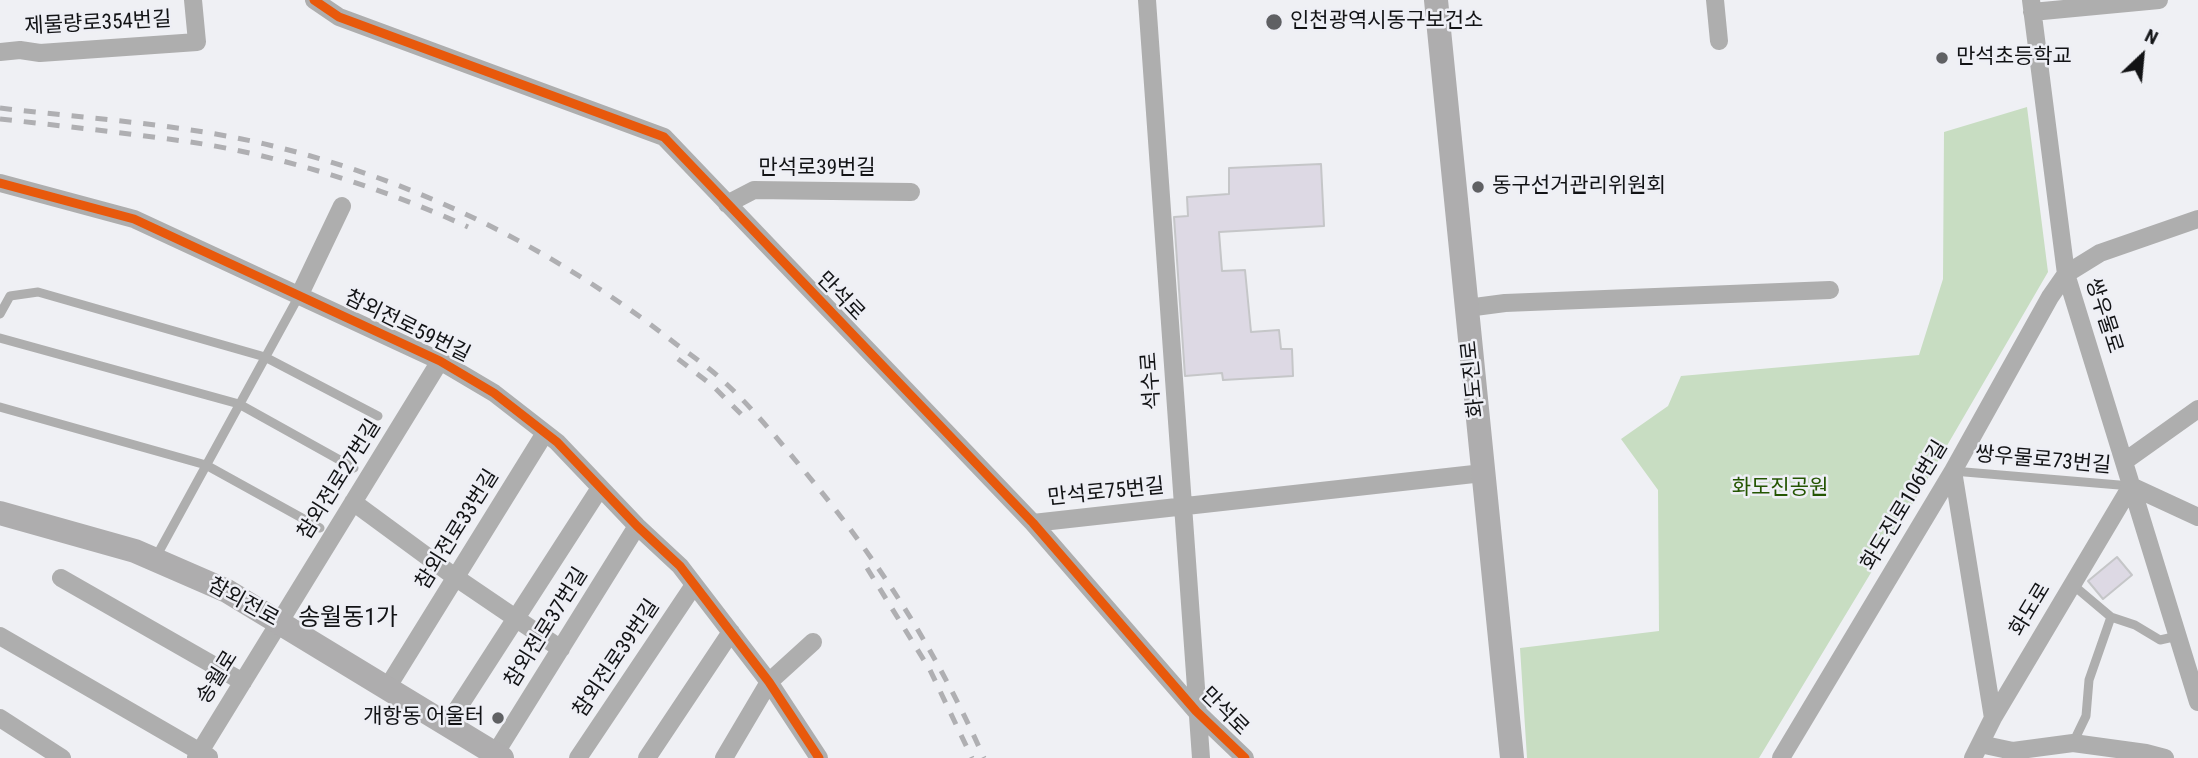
<!DOCTYPE html>
<html>
<head>
<meta charset="utf-8">
<style>
	body { margin:0 }
	#map { position:relative; width:2198px; height:758px; overflow:hidden; background:#eff0f4; font-family:"Roboto Condensed",sans-serif }
	canvas { display:block }
	.north { position:absolute; left:2107px; top:21px; width:70px; height:70px; -webkit-text-stroke:5px #eeeff5; paint-order:stroke; rotate:26deg; font-size:19px; font-weight:700; line-height:28px; text-align:center; color:#121315 }
	.north::after { content:''; display:block; margin:auto; width:24px; height:32px; background:#121315; clip-path:polygon(50% 0,100% 100%,50% 72%,0 100%) }
</style>
</head>
<body>
<div id="map">
<canvas width="2198" height="758"></canvas>
<div class="north">N</div>
</div>
<script>
const c = document.querySelector('canvas').getContext('2d');
c.lineJoin = 'round';
function fillPath(path, color) { c.fillStyle = color; c.fill(path, 'evenodd'); }
function trace(path, color, width, dash) { c.strokeStyle = color; c.lineWidth = width; c.lineCap = dash ? 'butt' : 'round'; c.setLineDash(dash || []); c.stroke(path); }
function label(font, color, halo, rows, align = 'center') {
  c.font = font + ' "Roboto Condensed","Noto Sans KR",sans-serif'; c.lineWidth = 5; c.setLineDash([]); c.textBaseline = 'middle'; c.strokeStyle = halo; c.fillStyle = color; for (const [text, x, y, turn = 0] of rows) {
    c.save(); c.translate(x, y); c.rotate((+turn || 0) * Math.PI / 180); c.textAlign = isNaN(turn) ? turn : align; if (halo) c.strokeText(text, 0, 0); c.fillText(text, 0, 0); c.restore();
  }
}
fillPath(new Path2D(`
	M2027 107 2048 272 1927 480 1759 758H1527L1520 648 1659 631 1658 490 1621 439 1668 406 1681 376 1919 355 1943 279 1944 132Z`), '#c8ddc2');
const building = new Path2D(`
	M1321 164 1324 226 1219 232 1222 271 1245 270 1251 332 1279 330 1281 349H1292L1293 376 1223 380 1222 373 1185 376 1174 217 1188 216 1187 197 1229 194V168Z
	M2117 557 2132 575 2103 599 2088 581Z`);
fillPath(building, '#ddd9e4');
trace(building, '#c5c6c8', 2);
trace(new Path2D(`
	M0 314 10 296 38 292 265 357 378 416
	M0 338 239 404 354 468
	M0 407 206 465 320 528
	M1953 471 2131 486
	M156 557 300 294
	M2073 585 2111 617 2135 625 2160 640 2178 636
	M2073 743 2086 716 2089 680 2111 617`), '#aeaeae', 9);
trace(new Path2D(`
	M314 0 339 17 664 137 1033 523 1196 711 1245 758
	M1147 0 1201 758
	M1715 0 1719 41
	M2031 0 2066 274 2198 702
	M2032 12 2159 0
	M0 52 20 50 40 53 197 42 193 0
	M0 183 134 219 440 361 494 393 557 442 637 526 680 566 769 682 819 758
	M727 204 754 190 911 192
	M300 294 342 206
	M1467 308 1505 303 1830 290
	M2125 461 2198 409
	M1953 471 1993 718
	M353 502 455 577 561 649
	M1033 523 1483 473
	M61 578 243 682
	M0 636 209 757
	M387 688 545 433
	M0 718 62 758
	M447 725 600 488
	M1980 744 2013 751 2073 743 2146 753 2165 758
	M495 754 637 526
	M196 758 440 361
	M578 758 694 585
	M647 758 731 632
	M724 758 769 682 813 642
	M1781 758 1953 471 2050 297 2066 274 2100 253 2198 219
	M1973 758 1993 718 2131 486 2198 517`), '#aeaeae', 18);
trace(new Path2D(`
	M1436 0 1512 758
	M0 513 135 551 227 591 502 758`), '#aeadae', 24);
trace(new Path2D(`
	M0 108C91 119 184 124 273 146 420 182 558 251 676 344 691 355 707 366 721 379 750 405 776 437 801 467 878 559 935 648 984 758
	M0 119C63 126 127 133 190 142 280 155 386 189 468 227
	M678 359 713 386 741 414
	M867 568 930 670 972 758`), '#afafb2', 5, [12, 12]);
trace(new Path2D(`
	M314 0 339 17 664 137 1033 523 1196 711 1245 758
	M0 183 134 219 440 361 494 393 557 442 637 526 680 566 769 682 819 758`), '#e8590c', 9);
for (const [x, y, r, color] of [
	[1274,22,9,"#5f6063"],
	[1942,58,7,"#5f6063"],
	[1478,187,7,"#5f6063"],
	[498,718,7,"#5f6063"]
]) { const dot = new Path2D(); dot.arc(x, y, r, 0, 2 * Math.PI); c.fillStyle = color; c.fill(dot); trace(dot, '#eeeff5', 2.5); }
label('21px', '#121315', '#eeeff5', [
	["인천광역시동구보건소",1290,22],
	["만석초등학교",1956,58],
	["동구선거관리위원회",1492,187],
	["개항동 어울터",484,718,"right"]
], 'left');
label('21px', '#121315', '#eeeff5', [
	["제물량로354번길",98,24,-3],
	["만석로39번길",817,169],
	["만석로",840,297,46],
	["쌍우물로",2103,316,72],
	["참외전로59번길",407,327,26],
	["화도진로",1474,379,-96],
	["석수로",1152,381,-94],
	["쌍우물로73번길",2043,461,5],
	["참외전로27번길",340,480,-58],
	["만석로75번길",1106,493,-6],
	["화도진로106번길",1905,506,-59],
	["참외전로33번길",458,530,-58],
	["참외전로",243,603,29],
	["화도로",2031,610,-59],
	["참외전로37번길",547,628,-58],
	["참외전로39번길",617,659,-56],
	["송월로",218,678,-58],
	["만석로",1224,712,45]
]);
label('21px', '#245502', '#eeeff5', [
	["화도진공원",1780,489]
]);
label('24px', '#121315', '#eeeff5', [
	["송월동1가",348,619]
]);
</script>
</body>
</html>
